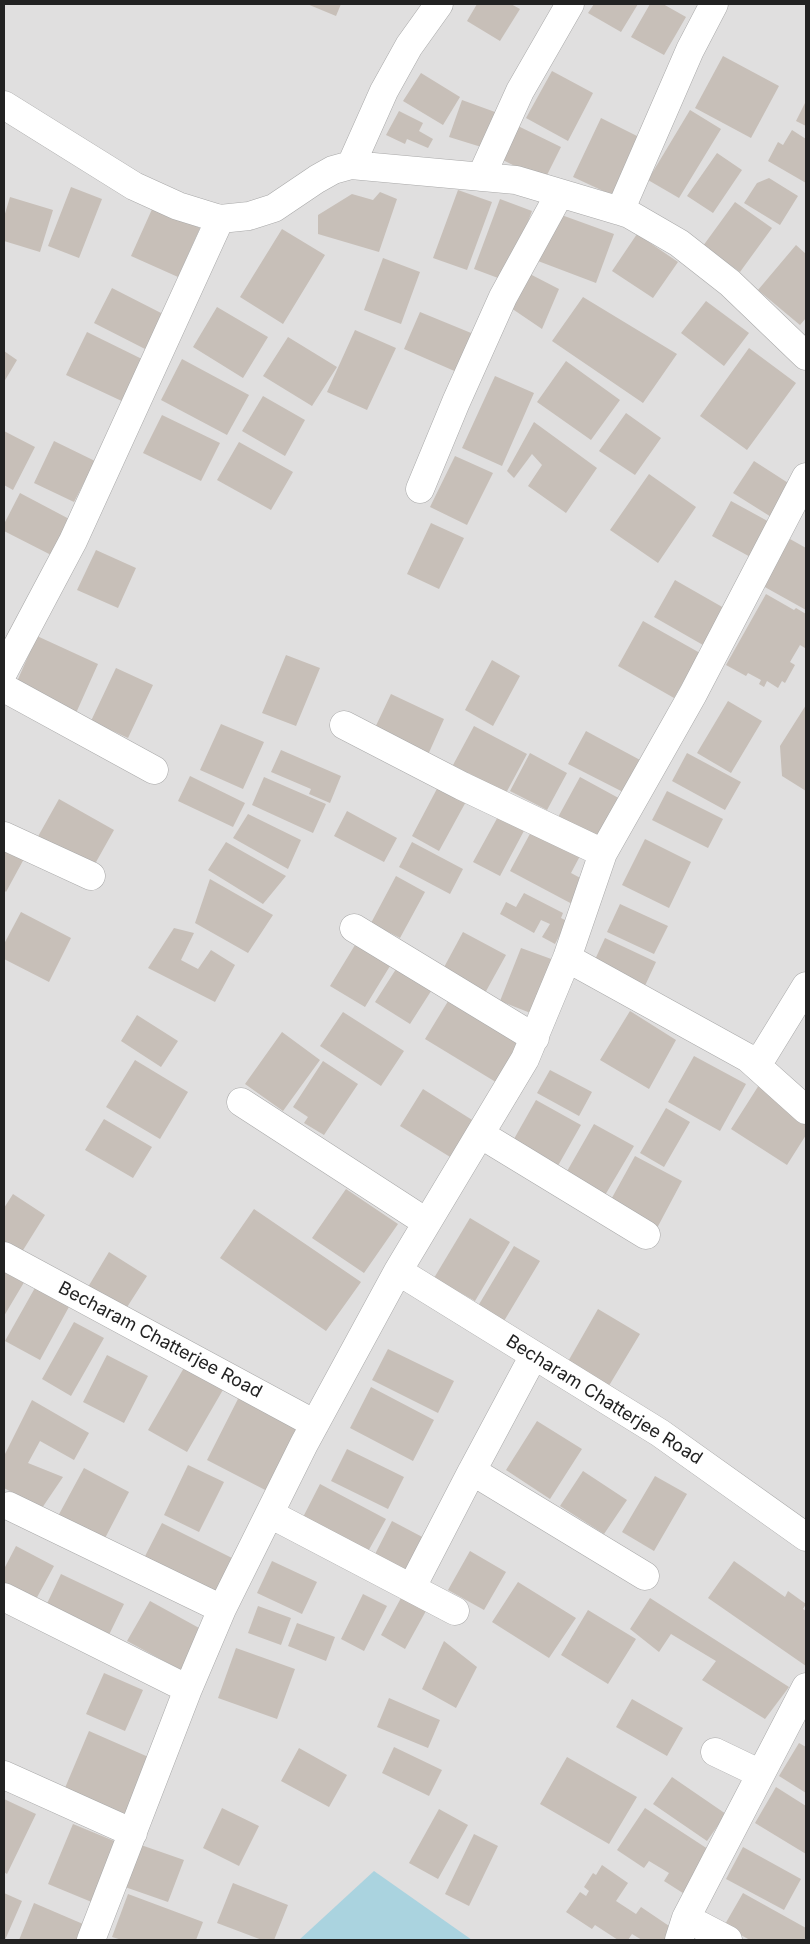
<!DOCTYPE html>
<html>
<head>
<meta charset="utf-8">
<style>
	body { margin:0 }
	#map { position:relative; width:810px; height:1944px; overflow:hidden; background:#f2efe9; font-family:Inter,sans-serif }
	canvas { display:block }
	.frame { position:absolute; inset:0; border:5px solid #222; pointer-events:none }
</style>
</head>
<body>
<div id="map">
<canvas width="810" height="1944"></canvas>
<div class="frame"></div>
</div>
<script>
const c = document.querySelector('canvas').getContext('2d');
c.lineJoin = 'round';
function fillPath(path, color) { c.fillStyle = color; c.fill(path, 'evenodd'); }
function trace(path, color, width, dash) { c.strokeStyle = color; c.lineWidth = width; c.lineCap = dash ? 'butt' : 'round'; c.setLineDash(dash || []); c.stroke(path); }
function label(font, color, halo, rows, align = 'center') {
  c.font = font + ' Inter,sans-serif'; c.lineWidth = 4.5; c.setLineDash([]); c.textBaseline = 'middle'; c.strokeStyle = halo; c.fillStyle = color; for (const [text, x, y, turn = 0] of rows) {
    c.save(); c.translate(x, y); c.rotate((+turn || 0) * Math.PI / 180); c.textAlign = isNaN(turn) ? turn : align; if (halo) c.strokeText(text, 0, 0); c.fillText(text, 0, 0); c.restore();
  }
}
fillPath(new Path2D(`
	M4 4H806V1940H4Z`), '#e0dfdf');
fillPath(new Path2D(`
	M374 1871 472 1940H299Z`), '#aad3df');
fillPath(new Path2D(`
	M307 4H341L336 16Z
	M477 4H511L520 9 500 41 467 21Z
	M594 4H638L621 32 588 13Z
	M650 4H663L686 17 664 55 631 37Z
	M723 56 779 86 751 138 695 108Z
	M552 71 593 93 568 141 526 118Z
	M421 73 460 97 443 125 403 101Z
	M462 100 506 116 491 150 449 137Z
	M806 101V126L796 121Z
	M690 110 721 129 679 198 648 180Z
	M399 111 423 123 419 131 433 139 428 148 407 139 405 144 386 135Z
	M601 118 641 138 614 196 573 177Z
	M518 126 561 147 544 181 501 159Z
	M792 130 806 139V183L768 161 778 142 783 145Z
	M717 153 742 170 713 213 687 196Z
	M769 178 798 196 780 225 744 203 757 183Z
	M71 187 102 199 79 258 48 246Z
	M458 190 492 202 467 270 433 258Z
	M380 192 397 199 379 252 318 234V215L352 194 373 200Z
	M10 197 53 210 40 252 4 241V217Z
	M500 199 532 211 506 281 474 269Z
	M735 202 772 228 740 272 703 246Z
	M153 207 200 228 178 277 131 256Z
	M556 213 614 234 596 283 538 261Z
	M282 229 325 255 283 324 240 297Z
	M637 234 678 262 653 298 612 271Z
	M796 245 806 254V318L800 325 758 290Z
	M383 258 420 272 401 324 364 310Z
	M526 272 559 289 542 329 511 308Z
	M112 288 163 314 145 349 94 323Z
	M583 297 677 354 643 403 552 341Z
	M706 301 749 333 724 366 681 333Z
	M217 307 268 337 243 378 193 347Z
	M420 312 476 335 459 373 404 349Z
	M355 330 396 348 367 410 327 392Z
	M87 332 146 361 126 403 66 375Z
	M288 337 337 367 312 406 263 376Z
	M749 348 796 383 747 450 700 416Z
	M4 351 17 360 4 382Z
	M182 359 249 395 227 435 161 400Z
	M566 361 620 400 591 440 537 402Z
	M495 376 534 393 502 466 462 448Z
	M263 396 305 420 285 456 242 431Z
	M626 413 661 438 635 475 599 451Z
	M162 415 220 443 201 481 143 453Z
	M534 422 597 468 566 513 528 486 542 465 532 454 514 478 507 471Z
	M4 431 35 447 13 490 4 485Z
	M54 441 95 461 74 502 34 483Z
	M239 442 293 472 271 510 217 480Z
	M455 456 493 473 467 525 430 507Z
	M754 461 796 488 776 520 733 493Z
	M649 474 696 507 658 563 610 530Z
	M20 493 73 521 55 557 4 531V524Z
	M731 501 773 524 754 559 712 536Z
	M431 523 464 538 439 589 407 574Z
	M790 539 806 548V610L763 586Z
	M96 550 136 568 118 608 77 590Z
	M675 580 724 608 703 645 654 617Z
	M766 594 794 610 796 608 806 614V645L805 648 800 645 790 662 795 665 785 683 782 681 778 688 767 681 764 687 759 684 761 680 748 673 746 676 726 665Z
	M643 621 700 653 674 698 618 666Z
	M37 636 98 664 76 713 15 686Z
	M286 655 320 668 296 726 262 713Z
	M492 660 520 676 493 726 465 710Z
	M116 668 153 685 128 738 91 721Z
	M391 694 444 719 427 757 373 732Z
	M728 701 762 721 731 773 697 753Z
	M806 705V791L782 776 780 746Z
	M221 724 264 742 243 789 200 770Z
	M474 726 527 754 506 793 453 765Z
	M586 731 642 761 625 793 568 764Z
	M281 750 341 776 330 803 309 794 311 789 271 772Z
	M530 753 567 773 547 810 510 791Z
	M687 753 741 782 725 810 672 781Z
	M190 776 245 803 233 827 178 801Z
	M264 777 326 804 313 833 252 805Z
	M580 777 624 801 602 842 557 819Z
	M440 783 468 798 439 851 412 836Z
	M667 791 723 819 708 848 652 820Z
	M59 799 114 830 91 871 36 840Z
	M347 811 397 838 384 862 334 836Z
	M500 813 526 827 500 876 473 862Z
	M248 814 301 840 288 869 233 838Z
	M532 830 580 856 571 873 586 881 574 905 510 871Z
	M645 839 691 862 669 908 622 885Z
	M226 842 286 876 263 904 208 870Z
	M412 842 463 869 450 894 399 867Z
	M4 845 25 857 6 892 4 890Z
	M396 876 425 892 400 938 371 923Z
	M210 879 273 915 248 953 195 923Z
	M524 893 563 913 561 918 567 921 555 944 542 937 550 924 541 920 534 933 500 914 506 902 516 907Z
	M620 904 668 926 654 954 607 932Z
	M21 912 71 938 49 982 4 959V944Z
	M174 928 194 933 181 960 198 969 211 950 235 965 215 1002 148 968Z
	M463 932 506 955 485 993 442 971Z
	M605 938 656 962 643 990 592 966Z
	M355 945 390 966 365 1007 330 986Z
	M521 948 554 960 533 1014 500 1001Z
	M398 966 433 988 410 1024 375 1002Z
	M450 998 524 1043 499 1084 425 1039Z
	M630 1011 676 1040 649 1089 600 1060Z
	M343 1012 404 1051 381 1086 320 1046Z
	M137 1015 178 1041 161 1067 121 1041Z
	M282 1032 320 1060 283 1111 245 1084Z
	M694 1056 746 1084 720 1131 668 1102Z
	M135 1060 188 1092 160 1139 106 1107Z
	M323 1061 358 1084 324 1135 304 1123 308 1117 293 1107Z
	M550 1070 592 1092 579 1116 537 1093Z
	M759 1085 806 1116V1135L787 1165 731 1129Z
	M423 1089 477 1123 455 1160 400 1126Z
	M536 1100 581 1125 555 1171 510 1146Z
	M666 1108 690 1122 664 1167 640 1153Z
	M104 1119 152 1147 133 1178 85 1150Z
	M594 1124 634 1146 601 1202 562 1180Z
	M635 1156 682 1181 656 1230 608 1205Z
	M346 1189 398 1224 364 1273 312 1238Z
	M13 1194 45 1215 20 1255 4 1244V1208Z
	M254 1209 361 1282 326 1331 220 1258Z
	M470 1218 510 1242 475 1301 434 1278Z
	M514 1246 540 1261 504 1321 478 1306Z
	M109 1252 147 1276 122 1315 85 1292Z
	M4 1266 26 1279 4 1316Z
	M36 1286 70 1305 40 1360 5 1341Z
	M598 1309 640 1334 607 1389 566 1365Z
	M74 1322 104 1338 71 1396 42 1379Z
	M388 1349 454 1381 438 1413 372 1380Z
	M107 1355 148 1376 124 1423 83 1402Z
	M185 1366 224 1388 187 1452 148 1430Z
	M371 1387 434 1420 413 1461 350 1428Z
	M241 1393 305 1425 271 1493 207 1460Z
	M32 1400 89 1433 74 1460 40 1441 28 1463 63 1477 42 1508 4 1488V1456Z
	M537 1421 582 1449 550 1499 506 1470Z
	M347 1449 404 1477 388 1509 331 1481Z
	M188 1465 224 1482 199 1532 164 1515Z
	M84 1468 129 1492 103 1542 57 1518Z
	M583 1471 627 1500 604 1534 560 1506Z
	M655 1476 687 1494 654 1551 622 1532Z
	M320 1484 386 1519 365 1557 300 1523Z
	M392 1521 428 1540 408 1577 373 1558Z
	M162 1523 242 1563 221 1603 141 1564Z
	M16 1546 54 1566 35 1601 4 1585V1569Z
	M470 1551 506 1572 484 1610 448 1590Z
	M272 1561 317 1582 302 1614 257 1593Z
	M734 1561 785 1597 788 1591 806 1604 803 1609 806 1611V1666L708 1598Z
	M61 1574 124 1604 106 1641 43 1612Z
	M518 1582 576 1618 549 1658 492 1622Z
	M363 1594 387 1606 364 1651 341 1639Z
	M401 1598 426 1611 405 1649 381 1635Z
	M650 1598 789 1687 765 1719 702 1680 716 1661 671 1634 659 1652 630 1629Z
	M150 1601 210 1634 188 1674 127 1641Z
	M258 1606 291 1618 281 1645 248 1633Z
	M588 1610 636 1639 608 1684 561 1655Z
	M297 1623 335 1637 326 1661 288 1646Z
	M444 1641 477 1667 456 1708 422 1689Z
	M236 1648 295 1669 277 1719 218 1698Z
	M104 1673 143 1690 125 1731 86 1714Z
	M389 1698 440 1720 428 1748 377 1727Z
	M632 1699 683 1728 667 1756 616 1727Z
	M89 1731 153 1759 126 1822 62 1795Z
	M799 1743 806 1747V1793L779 1776Z
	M394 1747 442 1770 429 1796 382 1773Z
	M299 1748 347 1775 329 1807 281 1781Z
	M567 1757 637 1797 609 1844 540 1804Z
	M672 1777 726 1814 707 1841 653 1804Z
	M776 1787 806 1806V1854L755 1823Z
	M4 1799 36 1814 7 1874 4 1872Z
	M222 1808 259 1826 239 1866 203 1848Z
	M645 1808 714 1853 686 1895 664 1881 669 1873 649 1861 644 1868 617 1850Z
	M439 1809 468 1825 438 1879 409 1863Z
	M73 1824 119 1843 94 1903 48 1884Z
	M474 1834 498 1846 469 1906 445 1894Z
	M141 1845 184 1860 168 1902 125 1887Z
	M743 1847 801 1879 784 1910 726 1879Z
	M602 1865 628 1883 616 1901 636 1914 641 1907 675 1930 668 1940H642L632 1934 628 1940H618L595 1925 592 1929 566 1912 580 1892 586 1896 589 1891 584 1887 593 1873 596 1875Z
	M233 1883 288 1905 274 1940H262L217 1923Z
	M4 1893 22 1901 5 1940H4Z
	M743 1893 806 1928V1940H750L724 1926Z
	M128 1894 203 1922 196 1940H122L112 1937Z
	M34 1903 90 1927 84 1940H19Z`), '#c7bfb8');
const minor = new Path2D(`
	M4 105 134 186 178 206 220 219 249 216 274 208 317 179 333 170 351 165 516 180 620 211 629 214 679 243 730 283 806 356
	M351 165 384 91 409 46 439 4
	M481 177 520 91 570 4
	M620 211 690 50 714 4
	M420 489 456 402 503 297 560 193
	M4 671 73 541 220 219
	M4 688 154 770
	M344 725 462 786 603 853
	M4 836 91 876
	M354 928 535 1038
	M567 958 748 1058 756 1059 763 1056 806 986
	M748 1058 806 1110
	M241 1102 426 1222
	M480 1134 646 1235
	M4 1256 315 1424
	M398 1271 660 1433 806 1537
	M472 1471 534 1355
	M9 1506 222 1609
	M270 1514 455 1611
	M412 1587 472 1471 645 1576
	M4 1597 188 1689
	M715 1752 761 1774
	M4 1775 133 1833
	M686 1918 728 1940
	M91 1940 188 1689 222 1609 304 1444 398 1271 525 1059 567 958 603 853 693 694 806 477
	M679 1940 686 1918 806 1687`);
trace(minor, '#a9a9a9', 29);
trace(minor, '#fff', 28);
label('18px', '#222', '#fff', [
	["Becharam Chatterjee Road",160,1340,28],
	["Becharam Chatterjee Road",604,1400,32]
]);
</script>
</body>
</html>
